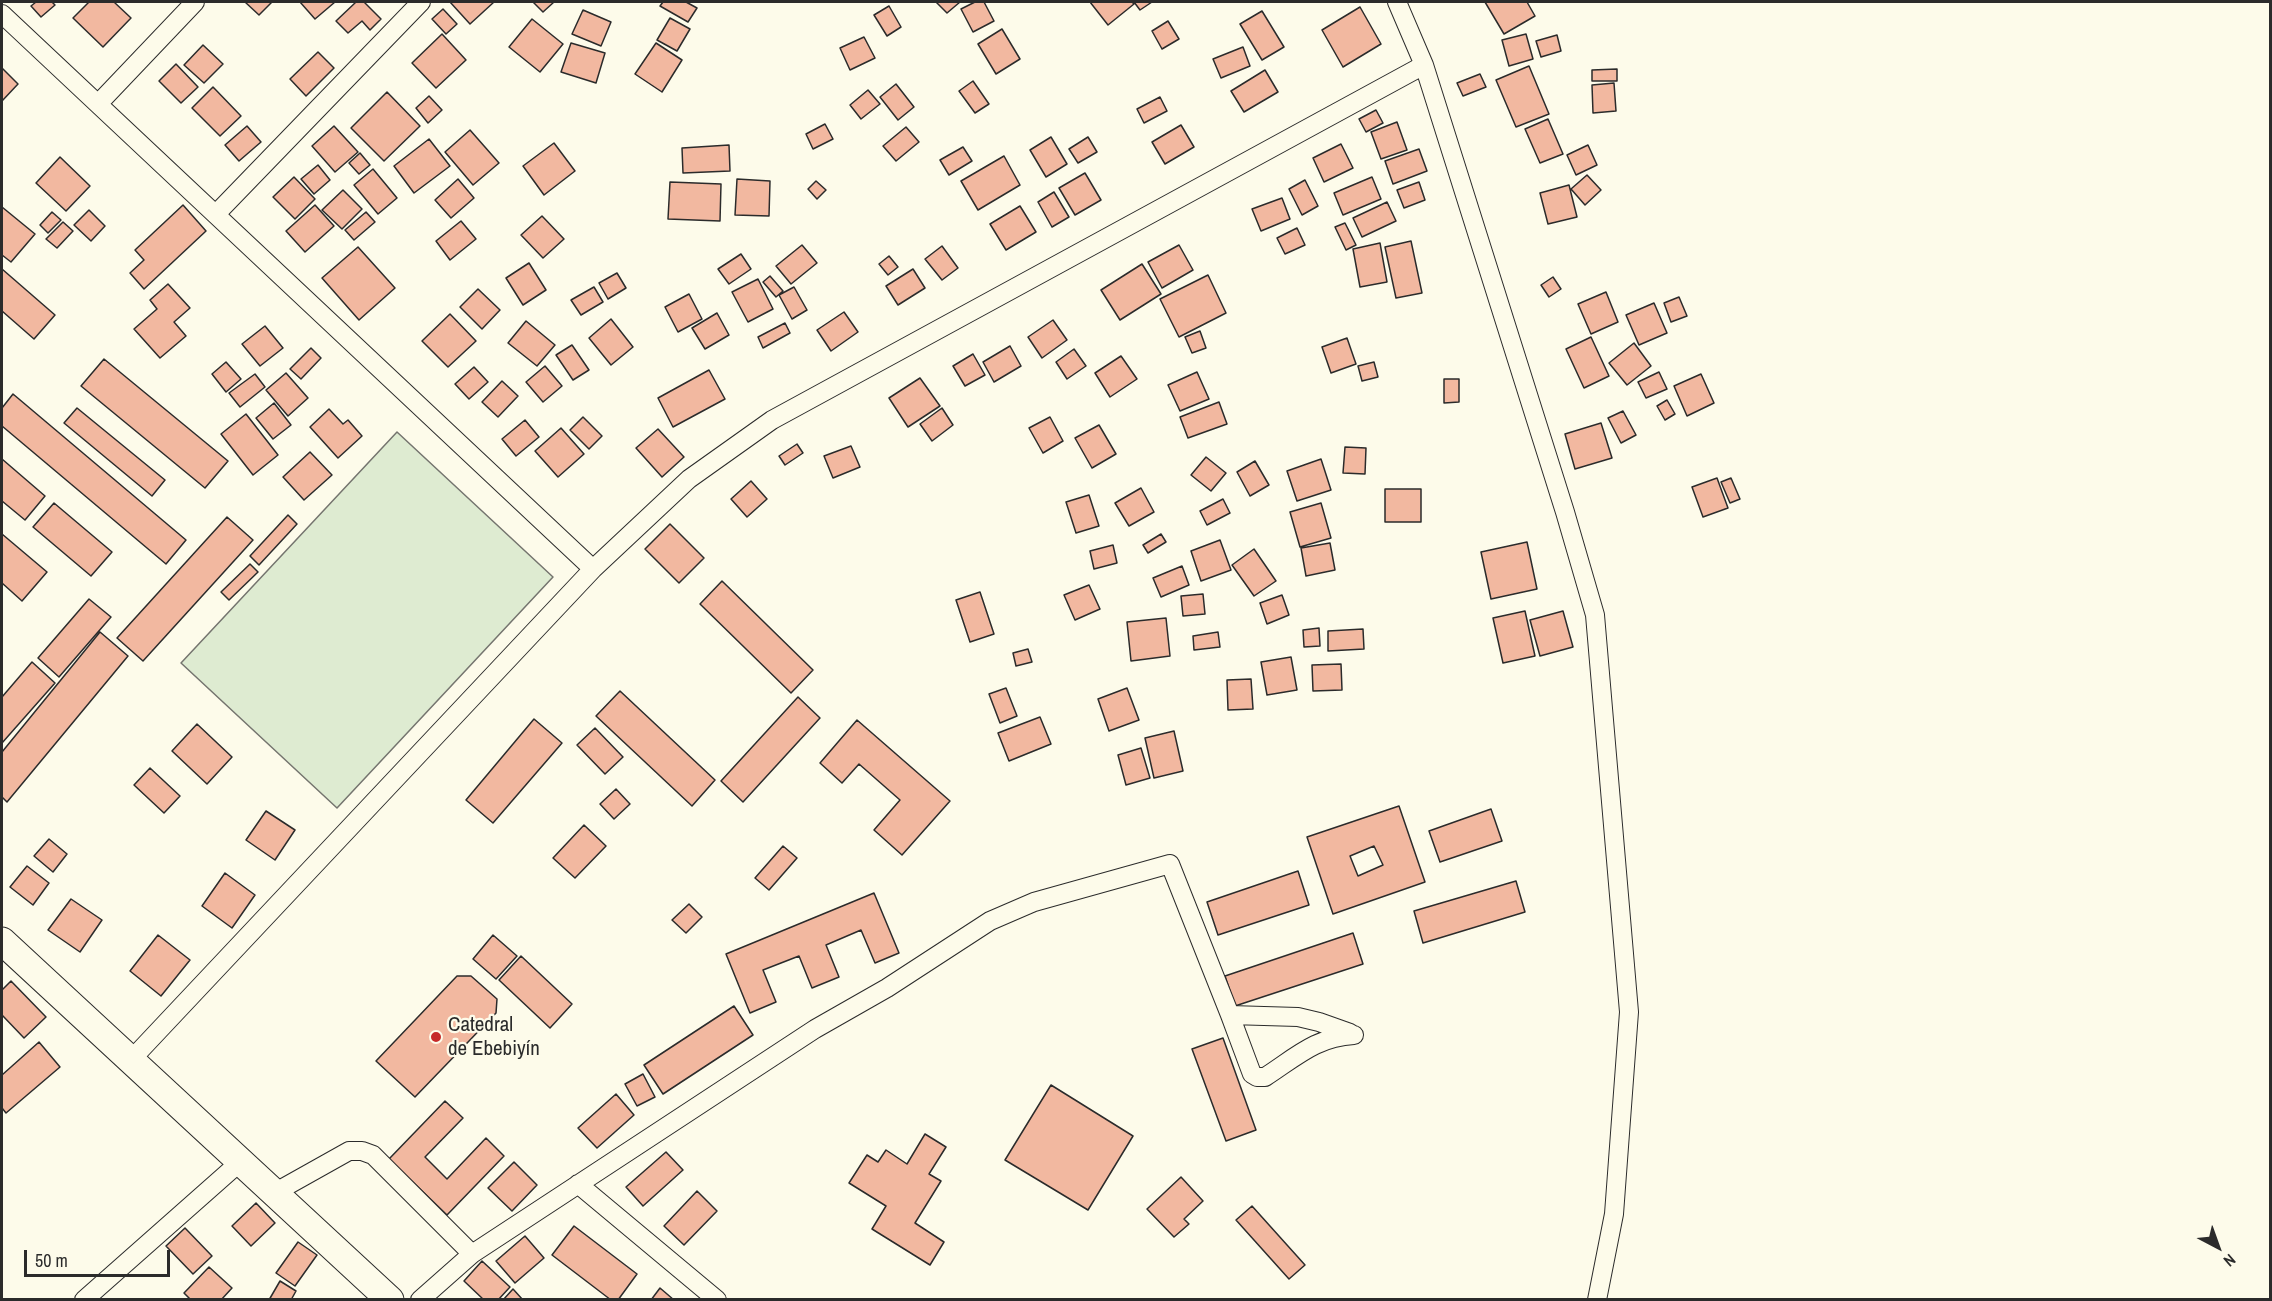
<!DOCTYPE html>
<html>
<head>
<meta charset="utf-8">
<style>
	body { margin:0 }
	#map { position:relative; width:2272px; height:1301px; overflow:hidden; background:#fdfbea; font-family:"Archivo Narrow",sans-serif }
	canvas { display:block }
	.frame { position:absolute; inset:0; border:3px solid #2b2b2b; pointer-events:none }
	.north { position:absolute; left:2188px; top:1217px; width:60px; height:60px; -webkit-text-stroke:4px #fdfbea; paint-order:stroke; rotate:139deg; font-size:16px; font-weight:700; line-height:24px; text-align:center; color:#2b2b2b }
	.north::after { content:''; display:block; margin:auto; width:21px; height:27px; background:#2b2b2b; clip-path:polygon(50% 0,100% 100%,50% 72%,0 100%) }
	.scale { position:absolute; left:24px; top:1250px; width:146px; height:27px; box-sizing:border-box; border:3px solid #2b2b2b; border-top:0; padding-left:8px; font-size:18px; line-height:21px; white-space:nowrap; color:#2b2b2b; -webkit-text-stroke:4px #fdfbea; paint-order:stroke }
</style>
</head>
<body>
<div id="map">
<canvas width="2272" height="1301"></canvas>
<div class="frame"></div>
<div class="north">N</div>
<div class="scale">50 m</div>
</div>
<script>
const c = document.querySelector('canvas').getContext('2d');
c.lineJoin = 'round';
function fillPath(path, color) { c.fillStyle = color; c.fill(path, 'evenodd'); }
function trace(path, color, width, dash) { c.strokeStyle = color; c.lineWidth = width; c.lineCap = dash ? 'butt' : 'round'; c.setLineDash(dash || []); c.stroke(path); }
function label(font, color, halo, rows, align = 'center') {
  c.font = font + ' "Archivo Narrow",sans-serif'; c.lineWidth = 4.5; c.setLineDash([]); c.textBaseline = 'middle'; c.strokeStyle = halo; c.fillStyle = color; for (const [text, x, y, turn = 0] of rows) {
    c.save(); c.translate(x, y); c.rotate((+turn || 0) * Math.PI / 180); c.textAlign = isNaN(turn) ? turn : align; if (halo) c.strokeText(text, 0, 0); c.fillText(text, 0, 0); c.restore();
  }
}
const green = new Path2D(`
	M397 432 553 577 337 808 181 663Z`);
fillPath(green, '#deebd1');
trace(green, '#74746e', 1.5);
const building = new Path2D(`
	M36 2H52L55 5 41 17 31 6Z
	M89 2H114L131 18 103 47 73 18Z
	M245 2H272L259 15Z
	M300 2H335L315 19Z
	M356 2H364L381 19 370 30 362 21 348 33 336 21Z
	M450 2H494L470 24Z
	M533 2H554L543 12Z
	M663 2H686L697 8 688 22 660 6Z
	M936 2H960L947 13Z
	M975 2H984L994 21 973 32 961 9Z
	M1090 2H1132L1134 4 1108 25Z
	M1134 2H1152L1140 10Z
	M1485 2H1527L1535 16 1504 34Z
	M889 6 901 27 887 36 874 15Z
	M1360 7 1381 44 1343 67 1322 30Z
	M443 9 457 24 446 34 432 19Z
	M583 10 611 22 601 46 572 34Z
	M1262 11 1284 47 1262 60 1240 24Z
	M670 18 690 29 677 51 657 40Z
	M532 19 563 44 540 72 509 47Z
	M1168 21 1179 39 1162 49 1152 31Z
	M1002 29 1020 59 996 74 978 44Z
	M442 34 466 60 436 88 412 63Z
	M1526 34 1533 59 1509 66 1502 40Z
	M1557 35 1561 51 1541 57 1536 41Z
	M864 37 875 58 850 70 840 48Z
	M571 43 605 53 596 83 561 72Z
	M656 43 682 60 662 92 635 74Z
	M203 45 223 64 204 83 184 65Z
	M1243 47 1250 66 1221 78 1213 59Z
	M318 52 334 68 306 96 290 79Z
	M176 64 198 87 181 103 159 81Z
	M1529 66 1549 114 1516 127 1496 80Z
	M2 68 18 84 2 101Z
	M1617 69V81H1592V70Z
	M1265 70 1278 92 1244 112 1231 91Z
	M1480 74 1486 87 1463 96 1457 83Z
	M973 81 989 104 975 113 959 91Z
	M1614 83 1616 111 1593 113 1592 85Z
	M896 84 914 107 898 120 880 97Z
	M213 87 241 116 220 136 192 108Z
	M868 90 880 104 861 119 850 105Z
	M387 92 420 126 384 161 351 128Z
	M429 96 442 110 428 123 416 108Z
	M1160 97 1167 111 1144 123 1137 109Z
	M1376 110 1383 123 1366 132 1359 119Z
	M1548 119 1563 154 1540 163 1525 129Z
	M1397 122 1407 150 1381 159 1371 132Z
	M825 124 833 139 813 149 806 134Z
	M1181 125 1194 147 1165 164 1152 142Z
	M247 126 261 142 239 161 225 145Z
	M334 126 358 152 335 172 312 146Z
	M906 127 919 142 896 161 883 146Z
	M470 130 499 163 473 185 445 152Z
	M1051 137 1067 164 1046 177 1030 150Z
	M1088 137 1097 152 1078 163 1069 149Z
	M429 139 450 166 414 193 394 166Z
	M554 143 575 171 544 195 523 166Z
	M1341 144 1353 168 1324 182 1313 158Z
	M729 145 730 171 683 173 682 148Z
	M1588 145 1597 165 1576 175 1567 155Z
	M963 147 972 161 949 175 940 160Z
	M1419 149 1427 171 1393 184 1385 161Z
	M360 153 370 165 359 174 349 163Z
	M1004 156 1020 185 978 210 961 181Z
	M60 157 90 186 66 211 36 183Z
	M318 165 330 180 314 194 301 179Z
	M373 169 397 198 378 214 354 185Z
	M1085 173 1101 200 1075 215 1059 188Z
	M1587 175 1601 190 1585 205 1571 189Z
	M294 177 315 199 295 219 273 197Z
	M1372 177 1381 199 1343 215 1334 193Z
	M458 179 474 198 451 218 435 200Z
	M737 179 770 181 769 216 735 215Z
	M1305 180 1318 206 1302 215 1289 189Z
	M816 181 826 190 817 199 808 189Z
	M670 182 721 184 720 221 668 219Z
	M1419 182 1425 200 1404 208 1397 190Z
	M1569 185 1577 217 1548 224 1540 193Z
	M343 190 362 209 342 229 322 210Z
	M1054 192 1069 217 1052 227 1038 202Z
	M1282 198 1290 219 1261 231 1252 209Z
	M1387 202 1396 221 1362 237 1353 218Z
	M183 205 206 231 144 289 130 273 144 260 135 250Z
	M315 205 334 226 305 252 286 231Z
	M1020 206 1036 232 1006 250 990 224Z
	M2 207 35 234 11 262 2 255Z
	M89 210 105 226 91 241 74 225Z
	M52 212 61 220 48 233 40 225Z
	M366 212 375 222 354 240 345 230Z
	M542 216 564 239 543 258 521 235Z
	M461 221 476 239 450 260 436 241Z
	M63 222 73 231 57 248 46 239Z
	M1345 223 1356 245 1346 250 1335 227Z
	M1297 228 1305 245 1285 254 1277 238Z
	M1411 241 1422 293 1396 298 1385 247Z
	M1380 243 1387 282 1360 287 1353 249Z
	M802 245 817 263 791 284 776 266Z
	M1179 245 1193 270 1162 288 1148 262Z
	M942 246 958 268 942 280 925 259Z
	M358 247 395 288 359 320 322 278Z
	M741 254 751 269 729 284 718 269Z
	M889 256 898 267 888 275 879 264Z
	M529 263 546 290 523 305 506 278Z
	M1142 264 1161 294 1120 320 1101 290Z
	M2 269 55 315 34 339 2 311Z
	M913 269 925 288 898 305 886 286Z
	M617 273 626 288 608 299 599 283Z
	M1208 275 1226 313 1179 337 1160 299Z
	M770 276 783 291 776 297 763 282Z
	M1553 277 1561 289 1549 297 1541 285Z
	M758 279 773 309 748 322 732 292Z
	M168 284 190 308 174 322 186 336 160 358 134 329 157 309 150 300Z
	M594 287 603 302 581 315 571 300Z
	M794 287 807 310 792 319 779 295Z
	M478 289 500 310 482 329 460 307Z
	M1606 292 1618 322 1591 334 1578 304Z
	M689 294 702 319 678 332 665 307Z
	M1679 297 1687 316 1671 322 1664 303Z
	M1654 303 1667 333 1639 345 1626 315Z
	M844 312 858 332 831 351 817 330Z
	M717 313 729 335 705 349 692 328Z
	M450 314 476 341 448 367 422 341Z
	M611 319 633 347 611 365 589 338Z
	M1053 320 1067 340 1042 358 1028 337Z
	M526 321 555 345 537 366 508 343Z
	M785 323 790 333 763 348 758 337Z
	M265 326 283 348 260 366 242 344Z
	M1200 331 1206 348 1192 353 1185 337Z
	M1591 337 1609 376 1584 388 1566 349Z
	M1347 338 1356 364 1331 373 1322 347Z
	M1634 343 1651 366 1627 385 1609 363Z
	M572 345 589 370 573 380 556 355Z
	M1010 346 1021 366 994 382 983 362Z
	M311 348 321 358 301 379 290 369Z
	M1074 349 1086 366 1067 379 1056 362Z
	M973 354 985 375 965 386 953 366Z
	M1121 356 1137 379 1110 397 1095 373Z
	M104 359 228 461 205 488 81 386Z
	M226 362 241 379 226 392 212 374Z
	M1374 362 1378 377 1362 381 1358 366Z
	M545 366 562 386 543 402 526 382Z
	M474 367 488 382 469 399 455 384Z
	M709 370 725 399 673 427 658 398Z
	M1197 372 1209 399 1180 411 1168 385Z
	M1659 372 1667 389 1646 398 1638 382Z
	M286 373 308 398 288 416 266 390Z
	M255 374 265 387 240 407 229 393Z
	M1701 374 1714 403 1687 416 1674 386Z
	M920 378 940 406 908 427 889 398Z
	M1444 379H1459V402L1444 403Z
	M502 381 518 396 498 417 482 402Z
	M13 394 186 540 166 564 2 426V408Z
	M1667 400 1675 414 1665 420 1657 406Z
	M1219 402 1227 424 1188 438 1180 417Z
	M274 403 291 425 273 439 256 418Z
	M77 408 165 480 152 496 64 423Z
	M942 408 953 425 932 441 920 424Z
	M329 409 343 424 348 420 362 436 338 458 310 427Z
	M1623 411 1636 435 1621 443 1608 418Z
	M246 414 278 455 253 475 221 434Z
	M583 417 602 436 589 449 570 430Z
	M1050 417 1063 441 1043 453 1029 428Z
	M525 420 539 437 516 456 502 439Z
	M1601 423 1612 458 1575 469 1565 434Z
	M1099 425 1116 454 1092 468 1075 438Z
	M561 428 584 454 558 477 535 451Z
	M658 429 684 457 662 477 636 448Z
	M797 444 803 453 785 465 779 456Z
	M851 446 860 467 833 478 824 456Z
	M1345 447 1366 448 1365 474 1343 473Z
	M310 452 332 475 304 500 283 477Z
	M1206 457 1226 473 1211 491 1191 475Z
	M2 459 45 496 25 520 2 501Z
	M1321 459 1331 490 1297 501 1287 471Z
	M1255 461 1269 485 1250 496 1237 472Z
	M1717 478 1728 508 1703 517 1692 487Z
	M1731 478 1740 499 1730 503 1721 482Z
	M751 481 767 499 747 517 731 499Z
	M1141 488 1154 512 1129 526 1115 503Z
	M1385 489H1421V522H1385Z
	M1089 495 1099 526 1076 533 1066 502Z
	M1223 499 1230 513 1207 525 1200 511Z
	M54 503 112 552 91 576 33 527Z
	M1321 503 1331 538 1300 547 1290 512Z
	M288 515 297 524 259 565 250 556Z
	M227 517 253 540 143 661 117 638Z
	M670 524 704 558 679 583 645 549Z
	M2 534 47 572 22 601 2 583Z
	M1161 534 1166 542 1148 553 1143 545Z
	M1220 540 1231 570 1201 581 1191 551Z
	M1527 542 1537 589 1491 599 1481 552Z
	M1330 543 1335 570 1306 576 1301 548Z
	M1113 545 1117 563 1094 569 1090 551Z
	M1254 549 1276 581 1254 596 1232 565Z
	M250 564 258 572 229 600 221 592Z
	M1182 566 1189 585 1161 597 1153 578Z
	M722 581 813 670 791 693 700 604Z
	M1089 585 1100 609 1075 620 1064 595Z
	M980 592 994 634 970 642 956 600Z
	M1203 594 1205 614 1183 616 1181 596Z
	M1282 595 1289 615 1267 624 1260 603Z
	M89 599 111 617 59 677 38 658Z
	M1525 611 1535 656 1503 663 1493 618Z
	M1563 611 1573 647 1540 656 1530 620Z
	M1166 618 1170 656 1131 661 1127 622Z
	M1319 628 1320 646 1304 647 1303 630Z
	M1363 629 1364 649 1328 651V631Z
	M100 632 128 656 7 802 2 797V752Z
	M1218 632 1220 647 1194 650 1193 636Z
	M1028 649 1032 662 1016 666 1013 653Z
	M1291 657 1297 690 1267 695 1261 662Z
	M32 662 55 683 2 743V697Z
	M1341 664 1342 690 1313 691 1312 665Z
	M1251 679 1253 709 1228 710 1227 680Z
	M1006 688 1017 716 1000 723 989 694Z
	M1127 688 1139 720 1109 731 1098 699Z
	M620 691 715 780 692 806 596 716Z
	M798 697 820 718 743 802 721 781Z
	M1040 717 1051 744 1009 761 998 733Z
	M534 719 562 743 493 823 466 800Z
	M857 720 950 801 902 855 874 830 900 800 859 764 842 783 820 763Z
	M197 724 232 757 207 784 172 751Z
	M595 728 623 757 605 774 577 745Z
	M1174 731 1183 771 1154 778 1145 738Z
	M1141 748 1150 778 1126 785 1118 755Z
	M150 768 180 796 164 813 134 785Z
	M616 789 630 804 614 819 600 804Z
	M1399 806 1425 882 1333 914 1307 837ZM1374 846 1383 865 1358 876 1350 856Z
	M1491 809 1502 841 1440 862 1429 831Z
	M266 811 295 830 275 860 246 840Z
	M584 825 606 846 575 878 553 858Z
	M49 839 67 854 53 872 34 856Z
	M783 846 797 858 769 890 755 878Z
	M27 866 49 883 33 905 10 887Z
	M1298 871 1309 905 1218 935 1207 902Z
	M225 873 255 895 232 928 202 906Z
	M1516 881 1525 912 1423 943 1414 911Z
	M874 893 899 953 875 963 861 930 826 945 839 977 812 988 799 956 763 970 776 1002 750 1013 726 954Z
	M71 899 102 920 80 952 48 930Z
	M689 904 702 917 686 933 672 920Z
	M1353 933 1363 964 1235 1006 1225 976Z
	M158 935 190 960 161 996 130 971Z
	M493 935 517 956 496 979 473 959Z
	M521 956 572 1004 550 1028 499 980Z
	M457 976H471L497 999 496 1013 415 1097 376 1061Z
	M11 981 46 1017 24 1038 2 1015V990Z
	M734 1006 753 1035 663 1094 644 1065Z
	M1223 1038 1256 1130 1226 1141 1192 1049Z
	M39 1042 60 1067 6 1113 2 1108V1075Z
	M643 1074 655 1097 637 1106 625 1084Z
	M1051 1085 1133 1136 1088 1210 1005 1160Z
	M616 1094 634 1115 597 1148 578 1128Z
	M445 1101 463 1118 425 1157 447 1179 486 1138 504 1156 447 1215 389 1159Z
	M925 1134 946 1147 929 1174 941 1181 915 1223 944 1242 930 1265 872 1229 886 1206 849 1183 867 1155 878 1162 886 1150 907 1164Z
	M666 1152 683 1170 643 1206 626 1187Z
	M514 1162 537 1185 512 1211 488 1188Z
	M1181 1177 1203 1201 1184 1219 1189 1224 1174 1237 1147 1209Z
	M697 1191 717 1211 684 1245 664 1226Z
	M256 1203 275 1223 251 1246 232 1226Z
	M1252 1206 1305 1265 1289 1279 1236 1220Z
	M574 1226 637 1274 618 1300H611L552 1255Z
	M185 1228 212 1256 193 1274 166 1246Z
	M525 1236 544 1258 515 1283 496 1261Z
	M298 1242 317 1255 295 1286 276 1273Z
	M482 1261 510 1287 498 1300H484L464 1281Z
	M209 1267 232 1288 221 1300H191L184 1293Z
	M280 1281 296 1291 291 1300H269Z
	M660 1288 674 1300H651Z
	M513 1289 523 1300H503Z`);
fillPath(building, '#f2b8a0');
trace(building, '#2b2b2b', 1.5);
const minor = new Path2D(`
	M1397 2 1424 65 1565 512 1595 615 1629 1012 1614 1214 1597 1300
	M2 14 593 569
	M98 104 195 2
	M216 214 421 2
	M1230 1015 1298 1017 1319 1022 1350 1033
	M130 1061 593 569 689 479 772 420 1424 65
	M578 1184 717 1300
	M274 1193 349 1151H362L373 1155 472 1254
	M84 1300 240 1162
	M420 1300 472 1254 815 1029 887 988 990 921 1034 902 1170 864 1230 1015 1252 1074 1257 1077H1265C1296 1057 1316 1037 1354 1035`);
const primary = new Path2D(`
	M2 941 390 1300`);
trace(minor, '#2b2b2b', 20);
trace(primary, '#2b2b2b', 29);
trace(minor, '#fdfbea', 18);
trace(primary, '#fdfbea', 27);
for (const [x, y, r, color] of [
	[436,1037,6,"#c62828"]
]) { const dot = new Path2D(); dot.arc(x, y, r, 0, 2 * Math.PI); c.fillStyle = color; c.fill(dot); trace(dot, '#fdfbea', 2); }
label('21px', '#2b2b2b', '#fdfbea', [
	["Catedral",448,1025],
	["de Ebebiyín",448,1049]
], 'left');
</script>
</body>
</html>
